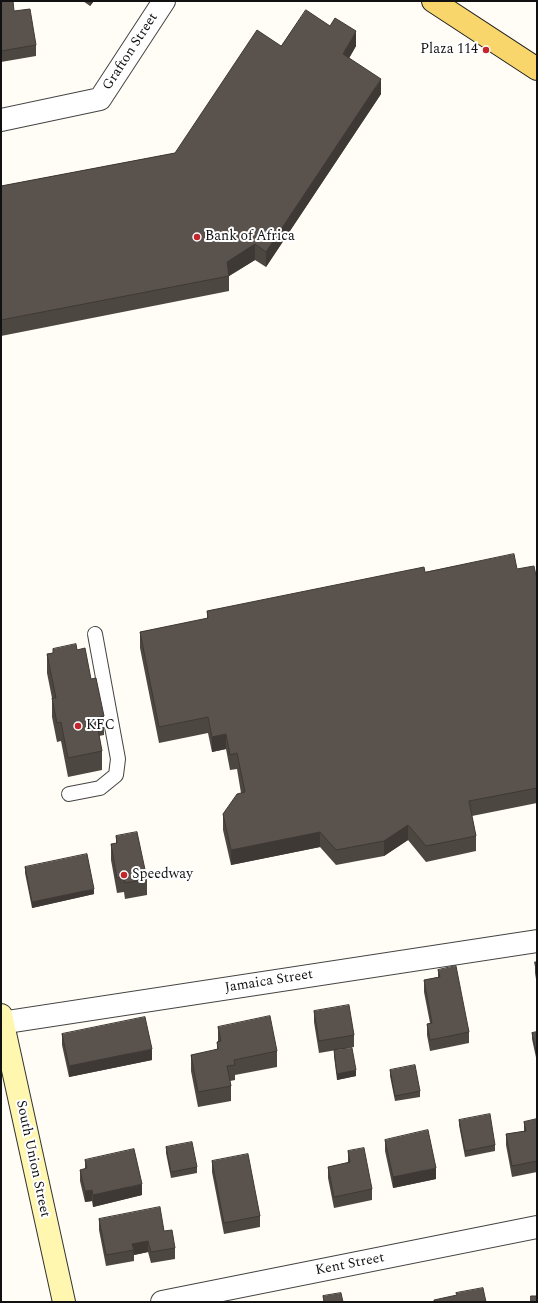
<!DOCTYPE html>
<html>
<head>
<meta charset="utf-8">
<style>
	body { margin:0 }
	#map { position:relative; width:538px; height:1303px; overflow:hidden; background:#fffdf5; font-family:Spectral,serif }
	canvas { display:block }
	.frame { position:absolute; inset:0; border:2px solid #111; pointer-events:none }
</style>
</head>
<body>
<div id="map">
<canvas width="538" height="1303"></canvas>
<div class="frame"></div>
</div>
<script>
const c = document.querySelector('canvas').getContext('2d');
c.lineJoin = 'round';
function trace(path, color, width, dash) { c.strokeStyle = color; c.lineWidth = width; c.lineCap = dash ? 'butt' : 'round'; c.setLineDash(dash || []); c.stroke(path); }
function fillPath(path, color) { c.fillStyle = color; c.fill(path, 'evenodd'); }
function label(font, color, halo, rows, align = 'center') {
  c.font = font + ' Spectral,serif'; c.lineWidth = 4; c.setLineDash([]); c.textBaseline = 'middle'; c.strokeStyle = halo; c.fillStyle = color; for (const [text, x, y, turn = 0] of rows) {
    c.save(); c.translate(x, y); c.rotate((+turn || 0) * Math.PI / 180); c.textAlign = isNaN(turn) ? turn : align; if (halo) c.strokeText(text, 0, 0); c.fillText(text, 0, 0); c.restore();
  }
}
const lane = new Path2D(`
	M69 794 100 788 116 775 118 759 95 634`);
const street = new Path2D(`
	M1 120 100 99 164 1
	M1 1023 537 941
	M162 1302 537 1227`);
const secondary = new Path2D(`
	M1 1015 64 1302`);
const primary = new Path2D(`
	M433 1 537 69`);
trace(lane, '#444', 16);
trace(street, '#444', 24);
trace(secondary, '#333', 24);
trace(primary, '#222', 24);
trace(lane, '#fff', 14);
trace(street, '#fff', 22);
trace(secondary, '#fff6b0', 22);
trace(primary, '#f9d66b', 22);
fillPath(new Path2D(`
	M1 1 14 11 36 45V56L1 62Z
	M83 1H94L90 6Z
	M281 46H356L349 58 381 94 266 267 255 260 229 276V291L1 336V186L175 153Z
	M517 569 537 580V803L472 816 476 836V851L426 862 408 840 384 856 336 865 320 847 231 865 223 830V814L241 793 237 769 230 770 226 749 212 752 208 733 159 743 140 648V632L207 619V611L425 572Z
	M53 649 77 650 91 679 104 716V735L99 736 102 751V770L68 777 61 741 57 742 52 717V698L47 673V654L53 653Z
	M116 836 147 879V895L125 899 124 892 117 893 111 860V844H116Z
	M25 867 94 894 32 908 25 873Z
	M535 962H537V985L535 973Z
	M438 970 469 1032V1043L430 1051 427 1035V1024L430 1023 424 992V980L438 977Z
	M314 1011 354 1035V1047L319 1053 314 1022Z
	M218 1027 277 1051V1067L235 1075V1080L230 1081 231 1086V1101L198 1107 191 1071V1055L217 1050V1042H218Z
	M537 1032V1062L532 1039V1033Z
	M62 1034 152 1060 69 1077 62 1045Z
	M334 1050 356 1076 337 1080 334 1056Z
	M390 1070 420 1091V1097L395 1101 390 1076Z
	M537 1119V1172L512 1177 506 1145V1134L524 1131V1122Z
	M459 1120 495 1145V1151L465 1157 459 1125Z
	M385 1140 436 1179 393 1188 385 1151Z
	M166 1147 197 1167V1173L171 1178 166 1153Z
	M348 1151 372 1189V1200L334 1208 328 1178V1167L348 1163Z
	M85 1160 142 1195 93 1207 92 1201 85 1202 80 1181V1170L85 1169Z
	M212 1161 260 1216V1227L224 1234 212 1172Z
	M99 1219 164 1231 175 1248V1259L151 1263 148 1252 134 1255V1261L106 1266 99 1230Z`), '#4d4742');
fillPath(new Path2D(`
	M90 1H94L90 6Z
	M356 31V46L343 69V54Z
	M381 79V94L266 267V252Z
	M255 244V260L229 276 227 262Z
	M226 734V749L212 752V737Z
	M408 825V840L384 856V841Z
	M320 832V847L231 865V850Z
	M94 889V894L32 908V902Z
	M152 1049V1060L69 1077V1066Z
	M356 1070V1076L337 1080V1074Z
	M436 1168V1179L393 1188V1177Z
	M142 1184V1195L93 1207V1195Z
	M92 1190V1201L85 1202V1191Z
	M148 1241V1252L134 1255 132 1244Z`), '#3f3936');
const building = new Path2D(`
	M1 1H13L14 11 30 9 36 45 1 51Z
	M306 10 330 26 335 18 356 31 343 54 381 79 266 252 255 244 227 262 229 276 1 320V186L175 153 257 30 281 46Z
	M514 554 517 569 534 566 537 580V788L469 801 476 836 426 846 408 825 384 841 336 850 320 832 231 850 223 814 237 794 245 792 237 753 230 755 226 734 212 737 208 717 159 727 140 632 208 618 207 611 424 567 425 572Z
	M76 644 77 650 85 648 91 679 96 678 104 716 96 718 102 751 68 758 61 722 57 723 52 698H56L47 654 53 653V649Z
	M137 832 147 879 125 883 124 877 117 878 111 844 117 843 116 836Z
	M87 854 94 889 32 902 25 867Z
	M535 962H537V974Z
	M456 966 469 1032 430 1040 427 1024 432 1023 424 980 440 977 438 970Z
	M349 1005 354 1035 319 1041 314 1011Z
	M270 1016 277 1051 234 1060 235 1065 227 1066 231 1086 198 1092 191 1055 218 1049 217 1042 221 1041 218 1027Z
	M145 1017 152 1049 69 1066 62 1034Z
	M537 1032V1056L532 1033Z
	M352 1048 356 1070 337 1074 334 1050Z
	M415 1065 420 1091 395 1096 390 1070Z
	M490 1114 495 1145 465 1151 459 1120Z
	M537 1119V1161L512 1166 506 1134 526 1131 524 1122Z
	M428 1130 436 1168 393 1177 385 1140Z
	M192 1142 197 1167 171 1172 166 1147Z
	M364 1148 372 1189 334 1197 328 1167 350 1162 348 1151Z
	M134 1149 142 1184 93 1195 92 1190 85 1191 80 1170 87 1168 85 1160Z
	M248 1154 260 1216 224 1223 212 1161Z
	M160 1207 164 1231 172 1230 175 1248 151 1252 148 1241 132 1244 134 1250 106 1255 99 1219Z
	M483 1288 486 1302H434V1300L457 1295 456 1293Z
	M341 1293 343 1302H324L323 1296Z
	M531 1296H537V1302H531Z`);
fillPath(building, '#5a524d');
trace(building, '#3f3936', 1);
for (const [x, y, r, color] of [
	[486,50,4,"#c4262e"],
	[197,237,4,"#c4262e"],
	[78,726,4,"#c4262e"],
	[124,875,4,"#c4262e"]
]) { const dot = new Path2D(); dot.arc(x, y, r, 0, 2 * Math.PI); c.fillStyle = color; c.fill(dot); trace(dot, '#fff', 1.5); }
label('14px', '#111', '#fff', [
	["Plaza 114",478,50,"right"],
	["Bank of Africa",205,237],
	["KFC",86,726],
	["Speedway",132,875]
], 'left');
label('14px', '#111', '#fff', [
	["Grafton Street",131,52,-57],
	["Jamaica Street",269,982,-9],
	["South Union Street",32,1159,78],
	["Kent Street",350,1265,-11]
]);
</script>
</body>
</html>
